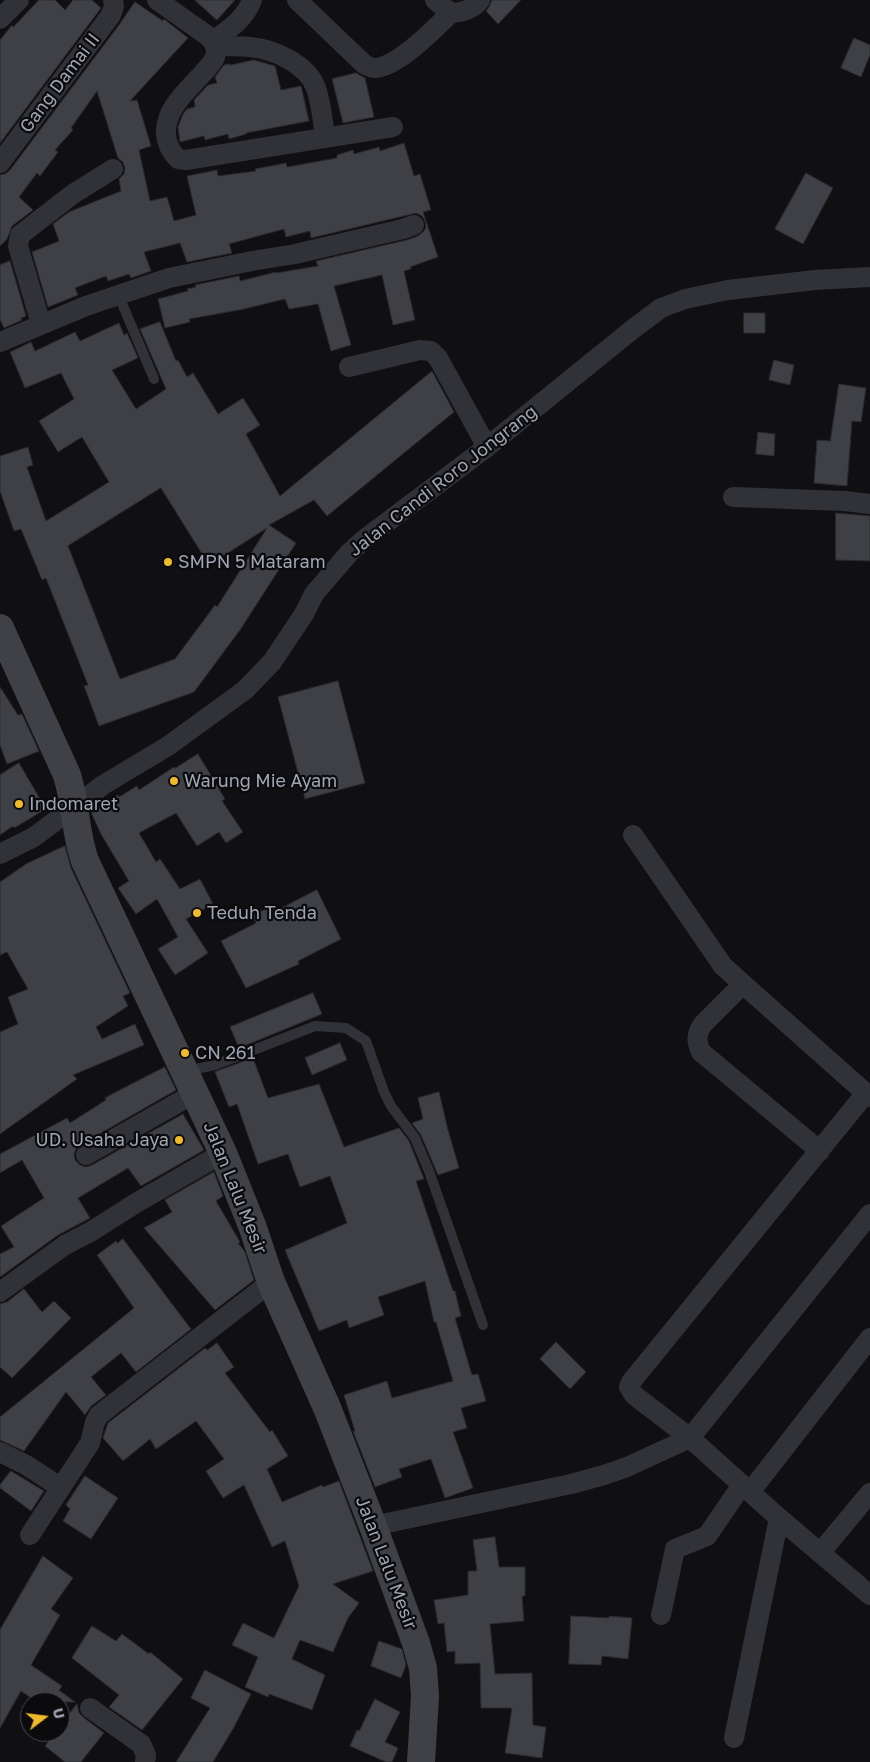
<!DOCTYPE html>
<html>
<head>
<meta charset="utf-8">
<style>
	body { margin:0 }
	#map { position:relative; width:870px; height:1762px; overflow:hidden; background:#101012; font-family:"Golos Text",sans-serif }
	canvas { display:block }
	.north { position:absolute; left:20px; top:1692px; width:50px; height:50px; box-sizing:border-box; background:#0b0b0d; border:1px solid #47494f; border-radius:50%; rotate:75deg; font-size:14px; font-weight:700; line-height:20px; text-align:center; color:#a1a5b2 }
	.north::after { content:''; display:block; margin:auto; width:18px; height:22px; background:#f0bb2a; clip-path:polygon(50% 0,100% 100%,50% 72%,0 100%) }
</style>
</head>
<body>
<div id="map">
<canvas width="870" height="1762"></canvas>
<div class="north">U</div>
</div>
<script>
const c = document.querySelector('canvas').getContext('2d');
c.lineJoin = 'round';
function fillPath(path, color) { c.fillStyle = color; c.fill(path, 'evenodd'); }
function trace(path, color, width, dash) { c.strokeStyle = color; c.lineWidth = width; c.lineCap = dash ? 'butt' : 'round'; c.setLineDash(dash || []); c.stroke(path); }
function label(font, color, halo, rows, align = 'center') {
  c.font = font + ' "Golos Text",sans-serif'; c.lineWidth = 4.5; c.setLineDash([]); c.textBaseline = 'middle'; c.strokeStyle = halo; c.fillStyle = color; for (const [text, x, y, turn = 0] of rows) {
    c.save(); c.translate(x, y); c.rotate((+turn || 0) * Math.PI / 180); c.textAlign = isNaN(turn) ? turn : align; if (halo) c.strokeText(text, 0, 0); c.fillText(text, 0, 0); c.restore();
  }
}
const building = new Path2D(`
	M39 0H55L65 10 73 0H92L101 8 0 143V40L12 25 13 27Z
	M195 0H235L217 20Z
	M492 0H521L498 24 486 11 489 7Z
	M135 2 163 21 164 19 188 38 130 101 137 100 151 146 139 150 150 201 167 197 174 221 196 215 187 176 217 170 218 176 256 171 255 169 286 163 287 167 337 158V155L353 150 354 154 379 147 380 151 404 143 414 176 420 174 431 210 423 212 438 257 410 267 411 269 404 271 415 320 393 325 382 275 334 286 351 345 331 351 318 304 289 309 285 299 244 309 189 319 190 322 165 328 158 299 188 291 187 289 196 287 195 285 239 276 240 281 276 272V273L318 266 316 261 407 240 418 236 423 232 426 228 425 221 422 216 416 213 311 238 310 231 286 237 284 229 229 244 232 253 187 262 180 243 144 252 151 271 131 278 129 274 108 281 106 276 75 288 78 295 48 307 32 252 59 241 53 224 69 212 121 191 119 179 124 174 125 168 123 162 118 158 97 91 71 128 73 130 55 150 58 152 40 176 37 173 19 197 33 210 12 226 7 239 0 246V175L5 174 10 170 119 25Z
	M854 38 870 45V55L861 77 841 68Z
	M254 60 275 66 281 90 301 86 309 121 246 133V134L229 139 228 134 205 140 204 136 180 142 178 127 183 114 187 109 195 107 194 100 208 85 217 83 215 77 224 65 230 64V65Z
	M356 73 365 78 374 117 343 123 332 79Z
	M806 173 833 188 803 244 775 229Z
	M10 261 26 316 21 318 22 320 4 328 0 319V265Z
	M744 313H765V333H744Z
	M160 322 176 361 178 360 187 377 193 373 218 414 243 398 260 425 246 434 280 496 432 371 454 412 327 516 314 500 269 525 296 543 240 630 194 692 99 726 84 686 88 685 46 578 42 580 21 529 14 531 0 491V456L28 447 33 465 27 467 46 521 109 482 82 437 58 452 39 421 74 399 61 373 25 388 10 352 31 342 35 351 75 332 80 341 119 323 124 335 127 333 138 358 112 370 136 409 166 389 140 329ZM161 488 209 565 267 528 217 607 215 605 175 659 120 679 68 546Z
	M774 360 794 365 790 385 769 380Z
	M839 384 866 388 861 422 852 421 847 486 814 483 817 440 830 441Z
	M758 432 775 434 774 456 756 454Z
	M836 513 870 516V561L836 560Z
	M338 681 365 783 305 799 278 697Z
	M0 687 18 715 22 714 39 751 7 764 0 745Z
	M198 754 225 799 222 801 243 832 226 843 219 832 197 846 176 813 139 833 156 862 160 859 180 889 200 879 213 904 186 919 208 953 175 975 158 949 178 937 157 899 136 914 118 888 129 881 101 834 90 810 118 795 119 797 137 786 139 790 174 767 175 768Z
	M19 763 46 809 14 828 13 826 0 835V775Z
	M65 846 71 868 130 993 123 996 128 1006 96 1027 102 1039 135 1024 144 1045 73 1075 77 1079 0 1134V1032L18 1024 8 997 28 989 7 952 0 955V882L26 864Z
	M317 890 341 939 298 961 299 964 246 988 221 941 256 923 252 915 273 906 275 911Z
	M313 993 322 1014 239 1048 230 1027Z
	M340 1043 347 1060 312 1075 305 1058Z
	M253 1058 268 1098 319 1084 344 1147 399 1128 409 1141 424 1179 416 1181 453 1291H455L461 1316 455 1318 472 1375 478 1374 486 1401 461 1408 467 1428 453 1432 473 1488 445 1498 431 1459 399 1469 402 1477 375 1487 353 1431H355L344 1395 387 1381 392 1398 453 1381 436 1322H434L425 1281 378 1297 384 1315 349 1328 347 1320 319 1331 285 1250 347 1223 330 1176 300 1187 288 1154 258 1164 237 1104 229 1107 215 1072Z
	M165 1067 176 1090 80 1145 76 1149 74 1154 75 1160 80 1165 86 1167 92 1165 183 1114 204 1150 141 1186 128 1168 78 1198 90 1218 58 1235 0 1277V1254L14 1247 1 1226 44 1198 22 1160 0 1173V1154L67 1118 70 1123 106 1100 105 1098Z
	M439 1092 448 1130 459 1168 438 1175 421 1135 412 1123 423 1119 418 1098Z
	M214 1172 223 1196 216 1201 240 1242 238 1243 245 1252 254 1280 215 1310 144 1228 172 1212 165 1200Z
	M123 1239 191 1329 136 1372 121 1353 91 1377 106 1395 91 1406 85 1415 66 1392 24 1451 0 1440V1417L134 1308 97 1255 116 1241 117 1243Z
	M24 1289 42 1312 54 1301 71 1318 12 1378 0 1367V1304L7 1302Z
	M556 1342 586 1372 570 1389 540 1359Z
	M217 1343 234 1367 225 1373 270 1432 272 1430 288 1456 267 1469 282 1502 322 1485 323 1487 339 1481 373 1571 333 1584 359 1603 348 1618 333 1652 300 1640 292 1659 325 1675 312 1710 269 1694 268 1697 245 1687 258 1657 232 1645 243 1623 274 1638 299 1586 285 1541 272 1547 244 1485 223 1498 206 1471 224 1459 196 1421 156 1449 150 1439 123 1461 103 1438 108 1423 205 1348 207 1350Z
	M11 1471 44 1491 31 1511 0 1488V1485Z
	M85 1476 118 1498 91 1539 63 1521 70 1509 66 1505Z
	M495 1537 499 1567H525V1596H522L524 1621 490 1624 495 1674 532 1673 533 1725 546 1727 542 1758 505 1753 512 1708H481L480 1663 455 1664V1651L447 1652 444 1623 438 1624 434 1600 468 1595V1571H477L473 1540Z
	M43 1556 73 1578 51 1609 60 1615 31 1665 62 1686 59 1690 75 1702H37L21 1691 0 1728V1630Z
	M571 1616 609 1618V1616L632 1618 628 1659 602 1656 601 1665 569 1664Z
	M92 1626 116 1641 122 1634 149 1654 150 1652 183 1679 142 1730 109 1707 119 1695 72 1658Z
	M379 1641 402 1649 406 1665 401 1678 371 1666Z
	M205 1670 251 1694 233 1729 213 1762H176L210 1708 191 1698Z
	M375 1699 400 1712 385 1742 398 1748 392 1762H386L350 1746 357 1730 359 1731Z
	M77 1704 79 1713 83 1717 104 1733 81 1762H65L45 1746 56 1732H60V1726Z`);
fillPath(building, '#3f4045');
trace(building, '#2a2a2e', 1);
trace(new Path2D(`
	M118 294 154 379
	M186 1071 215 1065 315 1026 346 1028 366 1041 384 1092 391 1106 415 1138 429 1171 483 1325`), '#313237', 10);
trace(new Path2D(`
	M157 0 208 36C214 42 218 49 215 57 213 63 207 68 203 73 188 90 164 109 166 135 167 144 171 152 178 159L186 160 393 127
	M297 0 364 64C368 66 371 68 375 68 398 67 435 28 452 12
	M435 0C440 4 445 10 452 12 462 14 474 8 480 0
	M0 19 19 0
	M213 41C228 30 245 19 252 0
	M215 46C227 46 238 46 250 47 274 49 307 64 316 88 321 103 323 121 325 137
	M0 163 111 15 114 6 113 0
	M41 324 18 246 20 235 73 194 113 169
	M0 342 86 306 169 278 252 261 295 254 403 229 414 225
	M349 367 420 350 431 351 438 358 487 447
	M733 497 845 501 870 504
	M633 835 723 966 743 984
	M0 854 34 837 103 785 168 746 245 690 272 662 304 614 314 594 350 552 366 538 487 447 633 329 661 308 685 299 728 290 815 280 870 277
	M866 1093 631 1382 629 1387 634 1395 690 1438 779 1518 870 1595
	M820 1151 701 1052C696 1041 696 1034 703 1024L743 984 870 1097
	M86 1155 195 1093
	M0 1292 65 1245 92 1231 136 1203 223 1153
	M0 1452 26 1465 60 1487
	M750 1492 870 1338
	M373 1526 571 1484 604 1475 627 1467 690 1438 870 1214
	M30 1535 90 1443 95 1422 99 1415 271 1282
	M820 1553 870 1493
	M661 1615 675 1549 707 1536 742 1485
	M90 1708 141 1744 146 1755 145 1762
	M734 1738 779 1518`), '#313237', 20);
trace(new Path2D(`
	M0 628 67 775C76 804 75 833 85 861L223 1153 253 1228 271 1282 328 1410 373 1526 416 1643 423 1668 425 1696 421 1762`), '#3f4146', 28);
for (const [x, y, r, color] of [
	[168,562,5,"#f0bb2a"],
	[174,781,5,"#f0bb2a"],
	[19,804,5,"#f0bb2a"],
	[197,913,5,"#f0bb2a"],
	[185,1053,5,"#f0bb2a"],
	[179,1140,5,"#f0bb2a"]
]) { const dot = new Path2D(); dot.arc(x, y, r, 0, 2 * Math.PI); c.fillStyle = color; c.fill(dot); trace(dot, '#0b0b0d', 2); }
label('18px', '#a1a5b2', '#0b0b0d', [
	["Gang Damai II",60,83,-53],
	["Jalan Candi Roro Jongrang",443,481,-38],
	["Jalan Lalu Mesir",235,1188,68],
	["Jalan Lalu Mesir",386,1563,69]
]);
label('18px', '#a1a5b2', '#0b0b0d', [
	["SMPN 5 Mataram",178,562],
	["Warung Mie Ayam",184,781],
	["Indomaret",29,804],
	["Teduh Tenda",207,913],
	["CN 261",195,1053],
	["UD. Usaha Jaya",169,1140,"right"]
], 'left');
</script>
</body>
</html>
